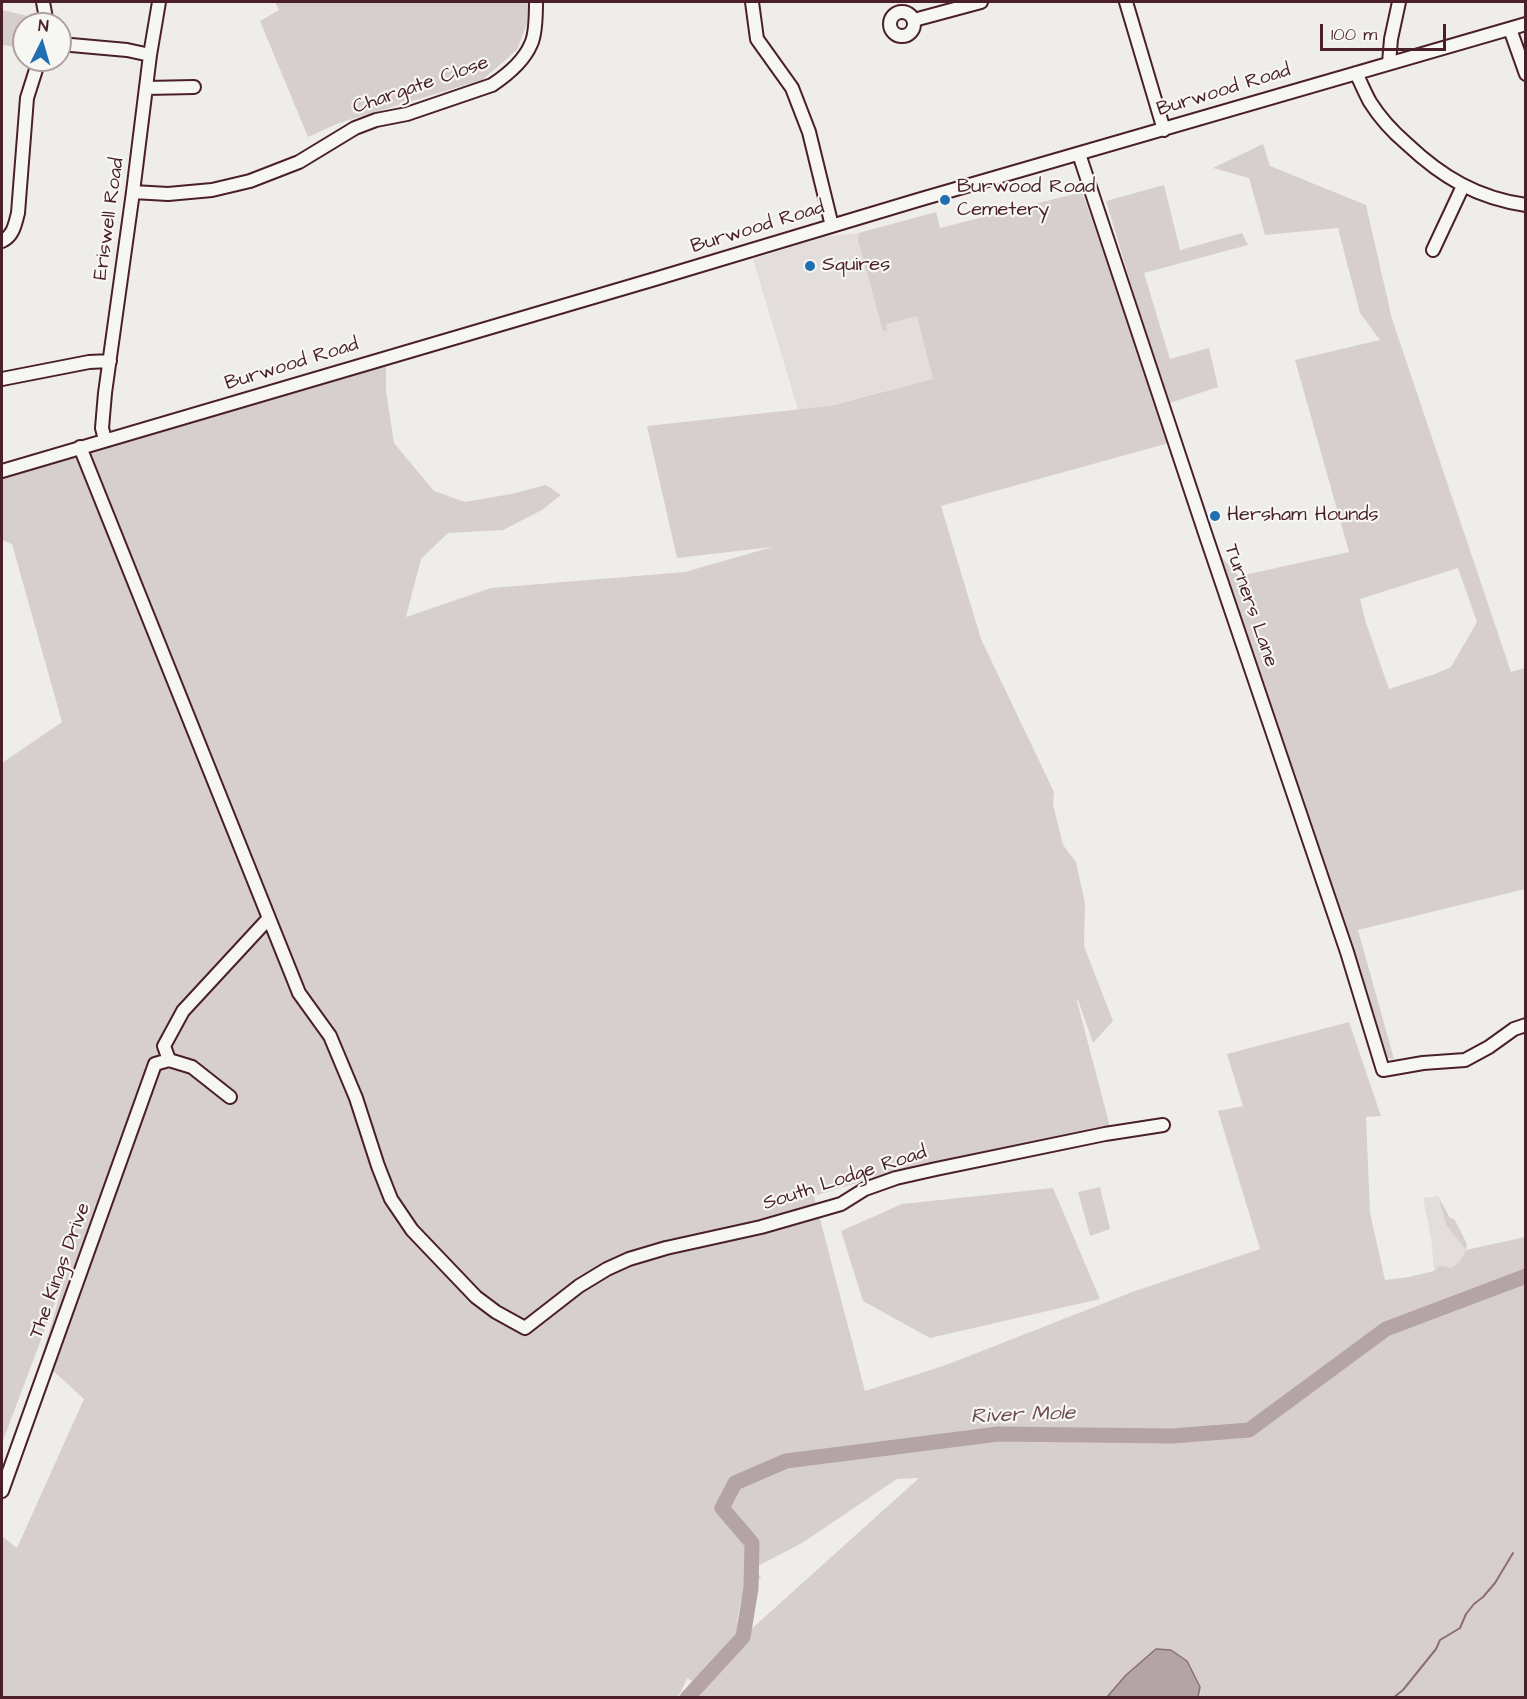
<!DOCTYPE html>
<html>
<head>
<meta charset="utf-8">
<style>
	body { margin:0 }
	#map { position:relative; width:1527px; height:1699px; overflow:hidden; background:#efedea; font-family:"Architects Daughter",sans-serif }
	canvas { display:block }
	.frame { position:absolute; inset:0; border:3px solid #4a1f2b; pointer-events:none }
	.north { position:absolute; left:12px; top:12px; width:60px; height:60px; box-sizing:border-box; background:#f6f6f2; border:2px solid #b1a0a2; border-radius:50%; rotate:5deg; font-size:16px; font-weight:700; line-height:24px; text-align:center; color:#4a1f2b }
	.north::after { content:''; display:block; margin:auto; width:21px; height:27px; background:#1f6fb2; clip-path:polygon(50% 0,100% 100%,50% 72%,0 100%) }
	.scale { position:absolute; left:1320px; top:24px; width:126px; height:27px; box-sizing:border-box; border:3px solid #4a1f2b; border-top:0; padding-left:8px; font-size:18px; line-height:21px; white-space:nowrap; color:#4a1f2b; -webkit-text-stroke:4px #f6f6f2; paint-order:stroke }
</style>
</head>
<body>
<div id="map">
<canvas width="1527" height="1699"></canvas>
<div class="frame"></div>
<div class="north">N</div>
<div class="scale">100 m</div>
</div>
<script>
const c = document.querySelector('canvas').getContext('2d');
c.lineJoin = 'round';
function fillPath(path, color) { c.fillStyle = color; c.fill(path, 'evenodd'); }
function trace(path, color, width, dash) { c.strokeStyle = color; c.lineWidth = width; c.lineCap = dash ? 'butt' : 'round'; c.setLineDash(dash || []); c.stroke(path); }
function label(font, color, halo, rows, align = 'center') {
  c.font = font + ' "Architects Daughter",sans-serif'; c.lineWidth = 4.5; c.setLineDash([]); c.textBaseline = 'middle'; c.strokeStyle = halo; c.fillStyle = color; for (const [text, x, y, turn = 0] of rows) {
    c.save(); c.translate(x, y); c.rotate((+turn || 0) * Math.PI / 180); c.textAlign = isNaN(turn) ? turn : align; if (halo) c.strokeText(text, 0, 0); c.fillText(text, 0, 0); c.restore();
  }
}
fillPath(new Path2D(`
	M893 224 934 379 799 413 753 259 827 236 859 233Z
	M1438 1196 1446 1225 1466 1250 1460 1261 1451 1268 1444 1266 1434 1271 1431 1238 1423 1198Z`), '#e3dedc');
fillPath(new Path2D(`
	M275 2H535L517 50 482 80 339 123 308 137 260 21 279 10Z
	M2 10 36 18 35 24H24V48L2 45Z
	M1263 144 1270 166 1366 205 1392 319 1511 672 1525 668V889L1358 930 1394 1059 1386 1058 1221 556 1243 581 1244 575 1349 552 1295 360 1380 340 1360 313 1338 228 1265 235 1249 178 1213 168ZM1458 568 1477 622 1451 667 1435 674 1389 689 1366 623 1360 599Z
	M1164 185 1180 250 1242 233 1248 245 1144 273 1170 359 1209 348 1218 387 1167 404 1106 201Z
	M1082 192 1133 335 1144 372 1169 443 941 506 981 639 1054 792 1053 804 1063 845 1076 862 1085 903 1084 946 1113 1021 1093 1043 1078 1000 1077 1001 1110 1127 893 1172 814 1196 865 1391 946 1365 1135 1291 1260 1249 1218 1111 1243 1106 1227 1054 1349 1022 1381 1116 1366 1117 1370 1213 1385 1280 1409 1277 1434 1271 1439 1266H1444L1451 1268 1460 1261 1466 1250 1446 1225 1438 1196 1450 1218 1454 1219 1456 1222 1467 1244 1466 1250 1525 1237V1697L688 1698 702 1681H692L687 1678 678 1698 2 1697V1536L17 1548 84 1399 50 1368 40 1362 67 1271 2 1443V763L62 722 12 544 2 540V475L386 363V391L394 443 434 491 465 502 511 494 546 485 561 495 542 510 503 530 448 533 421 559 406 617 491 588 685 572 772 547 677 558 647 426 829 406 933 379 917 316 886 324 887 330 883 331 858 240 859 233 936 212 940 228ZM919 1478 748 1632 737 1622 741 1600 761 1577 754 1568 802 1543 897 1479Z
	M1100 1187 1110 1229 1090 1236 1078 1192Z
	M1053 1188 1100 1299 930 1338 863 1301 841 1231 902 1204Z`), '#d7cfce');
const water = new Path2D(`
	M1156 1649 1171 1650 1187 1661 1200 1687 1198 1697H1107L1126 1675Z`);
fillPath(water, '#b4a4a5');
trace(water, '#8a6f74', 1.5);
trace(new Path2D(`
	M1393 1698 1403 1690 1436 1649 1440 1640 1460 1628 1466 1614 1474 1604 1483 1597 1495 1583 1513 1553`), '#8a6f74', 2);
trace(new Path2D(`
	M687 1698 743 1637 751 1588 752 1543 722 1508 735 1483 786 1461 998 1434 1172 1436 1249 1430 1386 1329 1526 1276`), '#b4a4a5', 15);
const minor = new Path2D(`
	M43 2 47 24
	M752 2 757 39 792 88 809 132 832 226
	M1126 2 1164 130
	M890 24a12 12 0 1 1 24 0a12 12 0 1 1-24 0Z
	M914 20 981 2
	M1510 29 1526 74
	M60 44 127 50 150 55
	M1389 63 1391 39 1399 2
	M1356 73C1361 83 1365 93 1370 102 1380 118 1393 132 1407 144 1442 177 1477 198 1526 205
	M146 88 194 87
	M1079 154 1206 536 1347 952 1383 1070 1423 1063 1465 1060 1489 1047 1514 1029 1526 1025
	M133 192 168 194 212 190 250 181 299 162 355 128 376 120 407 114 492 85C507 75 524 61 531 44 536 34 536 13 536 2
	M2 241C13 236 15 225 18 213L27 98 39 60
	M1433 250 1463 186
	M2 379 89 362 110 361
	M105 440 102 428 105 393 133 192 150 55 159 2
	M80 447 299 993 330 1036 356 1098 378 1166 391 1199 412 1230 476 1297 496 1312 525 1328 579 1286 607 1269 629 1259 666 1248 761 1227 841 1204 865 1189 896 1178 936 1169 1105 1134 1163 1125
	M2 471 655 279 918 200 1526 24
	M169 1060 164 1046 183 1011 269 918
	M2 1491 155 1064 169 1060 192 1067 230 1097`);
trace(minor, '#4a1f2b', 16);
trace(minor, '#f6f6f2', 12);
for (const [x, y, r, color] of [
	[945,200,6,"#1f6fb2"],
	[810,266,6,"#1f6fb2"],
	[1215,516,6,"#1f6fb2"]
]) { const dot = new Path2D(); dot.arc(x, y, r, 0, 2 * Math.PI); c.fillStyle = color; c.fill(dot); trace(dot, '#f6f6f2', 2); }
label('20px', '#4a1f2b', '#f6f6f2', [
	["Chargate Close",421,86,-19],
	["Burwood Road",1224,91,-17],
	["Eriswell Road",110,219,-82],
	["Burwood Road",758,228,-17],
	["Burwood Road",292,365,-17],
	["Turners Lane",1250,606,71],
	["South Lodge Road",845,1179,-18],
	["The Kings Drive",61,1271,-70]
]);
label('20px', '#4a1f2b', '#f6f6f2', [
	["Burwood Road",957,188],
	["Cemetery",957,211],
	["Squires",822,266],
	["Hersham Hounds",1227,516]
], 'left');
label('italic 21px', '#6f4e56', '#f6f6f2', [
	["River Mole",1023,1416,-2]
]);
</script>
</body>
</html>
